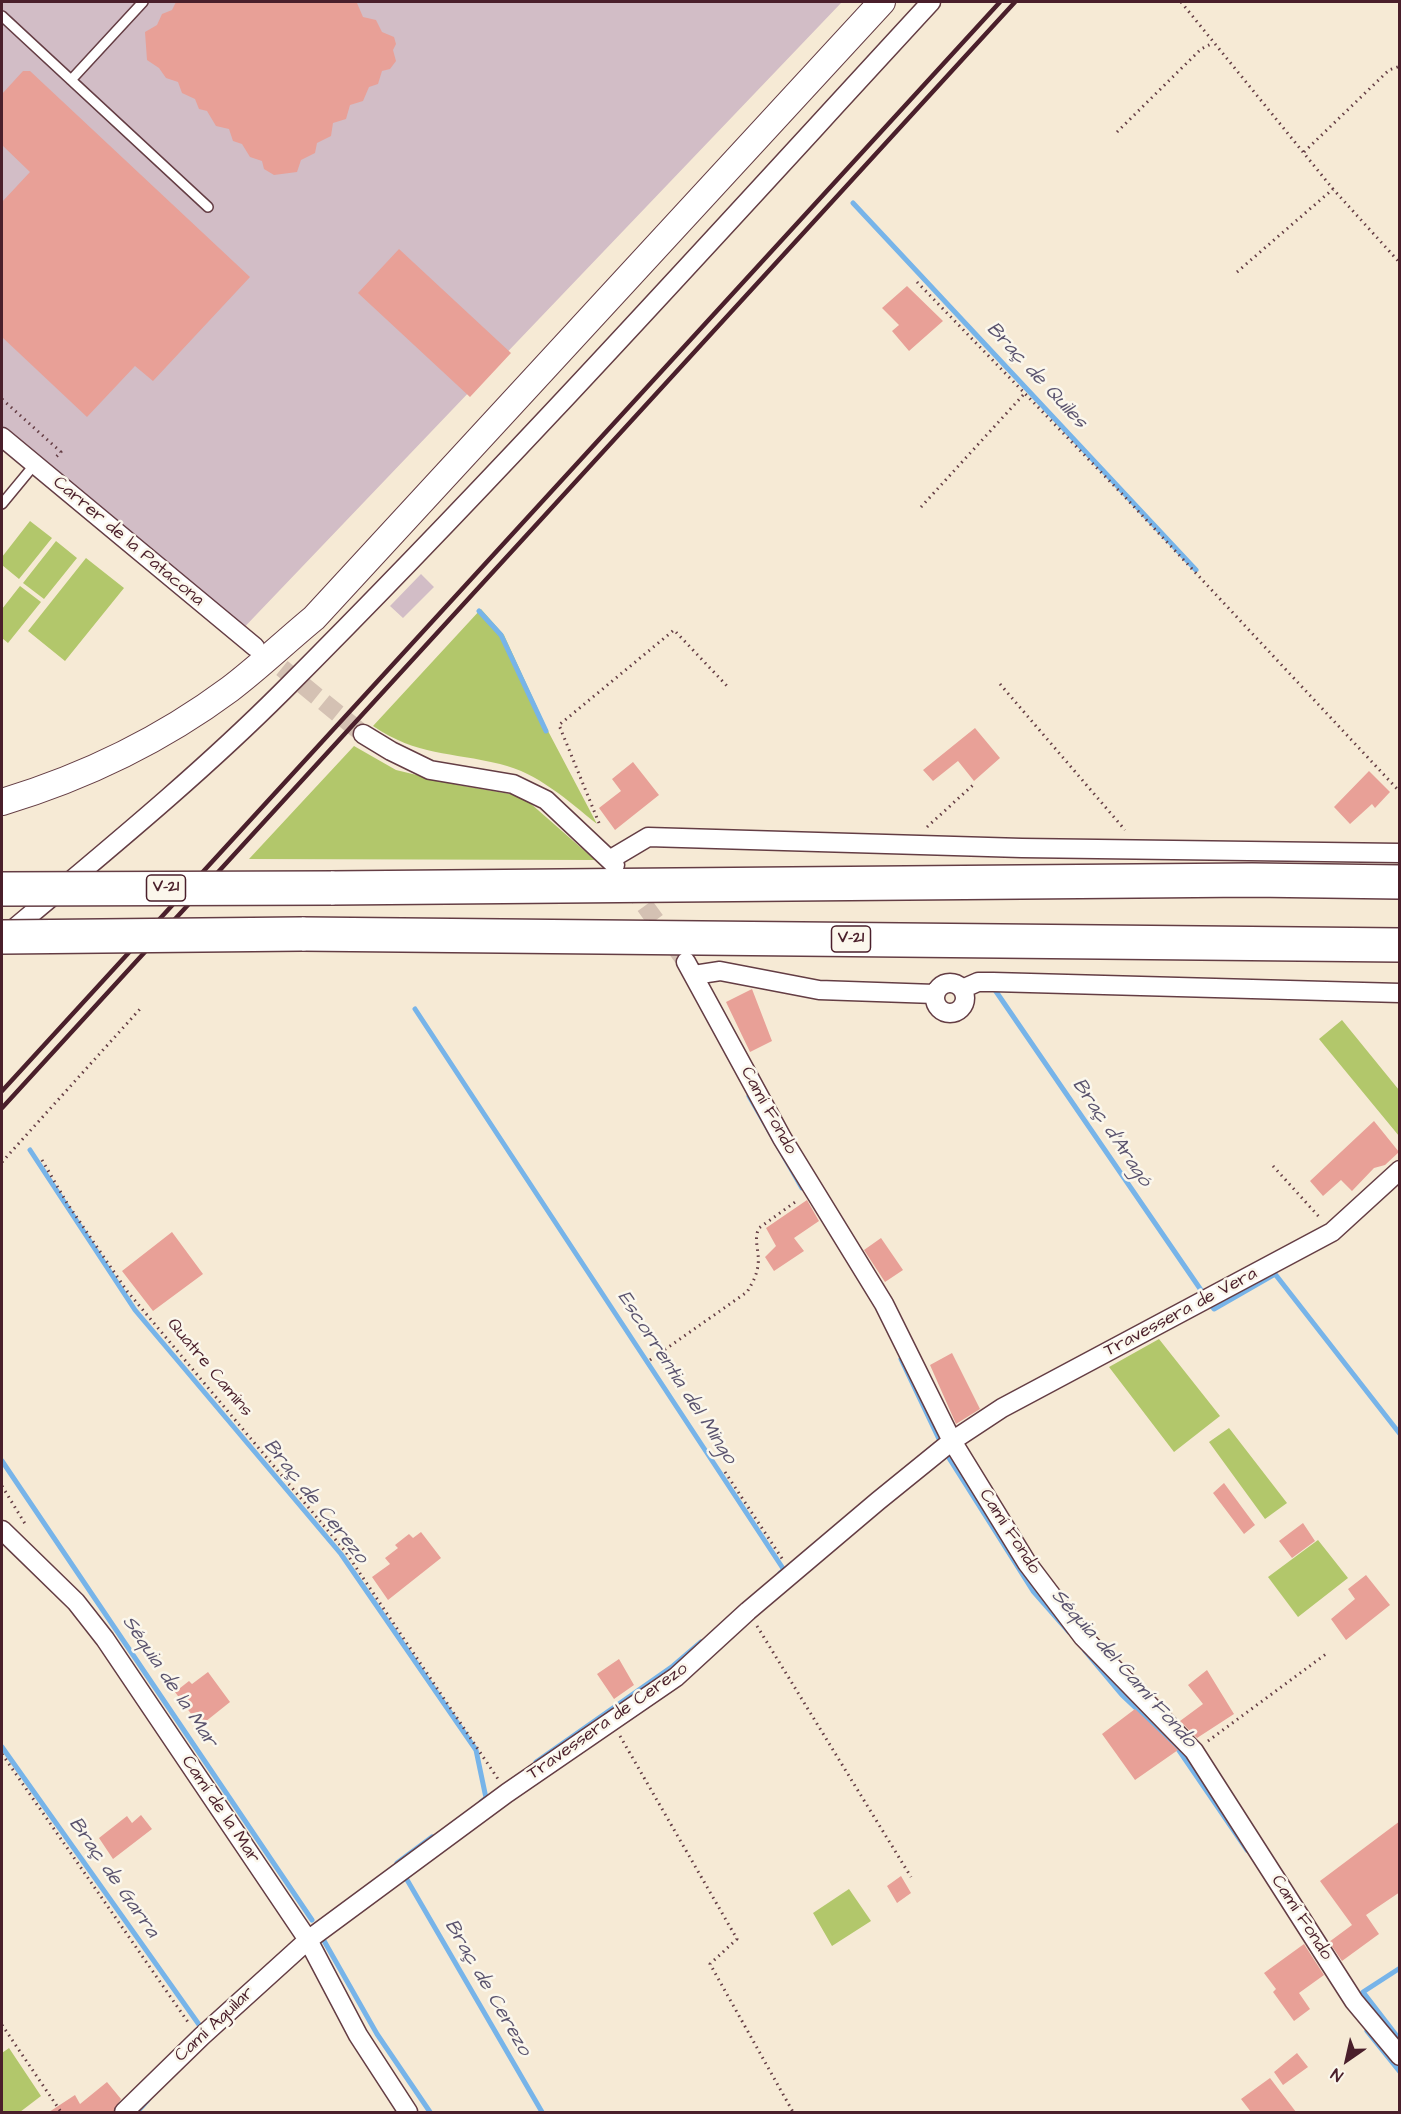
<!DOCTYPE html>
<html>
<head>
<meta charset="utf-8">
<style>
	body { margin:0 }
	#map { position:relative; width:1401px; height:2114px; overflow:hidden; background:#f6ead5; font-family:"Architects Daughter",sans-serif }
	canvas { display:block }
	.frame { position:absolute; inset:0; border:3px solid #4a1f2b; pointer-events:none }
	.north { position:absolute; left:1317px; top:2030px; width:60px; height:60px; -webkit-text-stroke:4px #fbf7ec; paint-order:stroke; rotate:214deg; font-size:16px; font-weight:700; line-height:24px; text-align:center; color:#4a1f2b }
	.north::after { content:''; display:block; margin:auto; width:21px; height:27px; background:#4a1f2b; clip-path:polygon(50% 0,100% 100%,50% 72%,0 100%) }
</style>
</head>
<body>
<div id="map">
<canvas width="1401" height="2114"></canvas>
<div class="frame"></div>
<div class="north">N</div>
</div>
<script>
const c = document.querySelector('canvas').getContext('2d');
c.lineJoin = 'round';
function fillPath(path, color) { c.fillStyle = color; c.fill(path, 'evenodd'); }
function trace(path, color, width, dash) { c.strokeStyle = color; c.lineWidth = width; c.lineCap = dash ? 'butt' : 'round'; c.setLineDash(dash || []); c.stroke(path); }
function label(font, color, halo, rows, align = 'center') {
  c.font = font + ' "Architects Daughter",sans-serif'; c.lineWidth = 5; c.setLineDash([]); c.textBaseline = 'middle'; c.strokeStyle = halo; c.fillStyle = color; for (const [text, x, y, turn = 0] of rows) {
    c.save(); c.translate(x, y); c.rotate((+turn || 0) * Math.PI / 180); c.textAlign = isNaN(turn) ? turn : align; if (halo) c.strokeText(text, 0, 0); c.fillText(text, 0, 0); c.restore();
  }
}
fillPath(new Path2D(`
	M2 2H842L235 637 2 440Z
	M421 574 434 587 403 618 390 606Z`), '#d2bdc6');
fillPath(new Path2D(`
	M30 521 52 538 19 579 2 565V557Z
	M56 541 77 558 44 599 23 583Z
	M86 558 124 588 65 661 28 631Z
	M20 586 41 602 8 643 2 638V609Z
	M481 609 504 635 548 731 597 824C567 800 538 773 500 764 451 752 417 756 373 726Z
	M354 746 396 770 458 785 522 796 595 860 249 859Z
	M1342 1020 1399 1090V1136L1319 1039Z
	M1159 1339 1220 1416 1174 1452 1109 1367Z
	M1229 1428 1287 1503 1265 1519 1209 1442Z
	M1318 1540 1348 1578 1298 1617 1268 1577Z
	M849 1889 871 1921 832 1946 813 1913Z
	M9 2048 41 2096 20 2112H2V2053Z`), '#b2c76b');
trace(new Path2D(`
	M853 203 1196 570
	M479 611 501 635 546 731
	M995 990 1203 1293
	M415 1009 784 1570 780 1573
	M749 1096 802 1188
	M30 1150 135 1310 341 1554 476 1750 486 1798 481 1802
	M1211 1305 1214 1309 1275 1274 1400 1434
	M901 1359 939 1439
	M949 1458 1033 1591 1069 1632
	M2 1461 312 1920
	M1085 1651 1122 1695 1176 1746 1247 1850
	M2 1747 200 2026
	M536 1762 673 1666 701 1642
	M397 1863 432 1837
	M406 1878 542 2112
	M323 1939 377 2034 430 2112
	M1400 1968 1363 1992 1400 2040
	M1367 2031 1400 2072
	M137 2112 148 2100`), '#77b4e9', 5);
fillPath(new Path2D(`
	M176 2 357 3 363 17 376 20 382 32 394 37 396 44 393 50 396 61 390 69 382 71 378 84 369 87 363 101 350 105 346 119 333 123 331 136 317 143 315 153 301 160 297 172 274 175 264 169 262 161 250 157 242 144 233 141 229 129 216 126 207 111 199 109 195 99 182 93 178 82 166 78 159 68 147 60 145 32 157 25 162 14 172 10Z
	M23 71H30L250 277 153 381 135 366 87 417 2 337V202L30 172 2 145V94Z
	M399 249 511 353 470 397 358 293Z
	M907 286 943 321 909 351 892 331 899 325 882 308Z
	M975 728 1000 758 974 781 958 761 933 781 923 770Z
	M633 762 659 795 615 830 599 808 621 791 612 779Z
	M1369 771 1390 792 1375 808 1372 804 1350 824 1334 807Z
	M752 989 772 1041 750 1052 726 1002Z
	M1374 1121 1399 1152 1385 1165 1374 1168 1352 1191 1341 1180 1323 1196 1310 1181Z
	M807 1200 819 1221 794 1238 804 1251 774 1271 765 1257 776 1246 766 1228Z
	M172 1232 203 1274 153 1311 122 1271Z
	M881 1238 903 1270 885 1282 864 1250Z
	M952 1353 980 1409 956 1424 930 1365Z
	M1224 1483 1255 1525 1244 1534 1213 1493Z
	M1303 1523 1315 1541 1292 1558 1279 1541Z
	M421 1532 441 1558 388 1600 372 1577 390 1564 385 1558 398 1548 395 1545 409 1534 413 1538Z
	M1366 1575 1390 1605 1346 1640 1331 1619 1355 1599 1348 1589Z
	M619 1659 634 1685 614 1699 597 1674Z
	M1207 1670 1234 1714 1197 1738 1180 1721 1203 1704 1188 1685Z
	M208 1672 230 1702 200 1726 175 1692 189 1681 192 1684Z
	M1135 1709 1178 1750 1135 1780 1102 1734Z
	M141 1815 152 1829 113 1859 99 1838 127 1816 132 1823Z
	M1400 1821V1892L1366 1915 1379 1934 1342 1961 1329 1942 1352 1925 1320 1881Z
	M901 1876 911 1893 897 1903 887 1886Z
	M1304 1944 1324 1975 1299 1993 1310 2009 1294 2021 1273 1992 1276 1989 1264 1973Z
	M1297 2053 1308 2067 1283 2085 1274 2072Z
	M1270 2078 1296 2112H1251L1241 2099Z
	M107 2082 121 2099 113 2112H49L75 2095 80 2104Z`), '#e8a097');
trace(new Path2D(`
	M261 651 363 734
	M629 884 686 962`), '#d4c1b3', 18, [18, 9]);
const lane = new Path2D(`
	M2 16 208 207
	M71 80 143 2
	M2 504 35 464`);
const street = new Path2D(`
	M2 437 255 647
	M363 734 391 751 430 770 513 784 546 800 615 865
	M611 859 648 837 1022 848 1400 853
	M5 936C100 856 196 778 283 691 506 468 717 234 931 2
	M686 962 782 1138 884 1304 952 1441 1027 1563 1083 1637 1194 1751 1354 2001 1400 2056
	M694 975 720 971 819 990 935 994
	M935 998a15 15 0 1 1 30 0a15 15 0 1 1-30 0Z
	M962 989 978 982H993L1400 993
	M2 1530 76 1602 105 1639 308 1940 358 2035 408 2112
	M124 2112 202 2036 308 1940 507 1793 676 1677 748 1611 878 1501 952 1441 1002 1408 1332 1232 1400 1170`);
const secondary = new Path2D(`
	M2 802C85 777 160 741 230 689 259 667 286 641 314 618L882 2`);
const highway = new Path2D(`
	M331 888 1252 880 1400 882
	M302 934 1400 945`);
trace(lane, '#643d44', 12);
trace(street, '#643d44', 21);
trace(secondary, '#643d44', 28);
trace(highway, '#643d44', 36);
trace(new Path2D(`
	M1181 2 1333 189
	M1117 132 1201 49 1213 43
	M1304 152 1389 70 1400 66
	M1237 272 1333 189 1400 263
	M917 282 1124 496 1400 792
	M2 399 61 452 55 458
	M921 507 1025 393
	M1000 684 1125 830
	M599 823 559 725 674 630 728 687
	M927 827 973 785
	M42 1160 67 1203 127 1291 345 1551 498 1779
	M2 1162 140 1009
	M1273 1166 1321 1219
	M650 1360 747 1292C752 1284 757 1275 758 1265 760 1252 753 1240 759 1228L798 1200
	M725 1472 783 1560
	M2 1486 27 1527
	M757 1626 911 1877
	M620 1736 737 1939 710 1964 793 2112
	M1208 1741 1326 1654
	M2 1754 190 2025
	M2 2025 61 2112`), '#643d44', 3, [1.5, 4.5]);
trace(lane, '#fff', 9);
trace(street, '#fff', 18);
trace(secondary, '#fff', 26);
trace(highway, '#fff', 33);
trace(new Path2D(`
	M2 1091 1000 2
	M2 1108 1015 2`), '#4a1f2b', 4.5);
const highwayBridge = new Path2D(`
	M2 889 331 888
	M2 937 302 934`);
trace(highwayBridge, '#643d44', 36, []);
trace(highwayBridge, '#fff', 33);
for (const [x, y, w] of [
	[166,888,39],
	[851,939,39]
]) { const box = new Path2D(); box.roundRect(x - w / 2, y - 13, w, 26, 4.5); c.fillStyle = '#fbf7ec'; c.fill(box); trace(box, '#4a1f2b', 1.5); }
label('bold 16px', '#4a1f2b', null, [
	["V-21",166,888],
	["V-21",851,939]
]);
label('18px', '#4a1f2b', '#fbf7ec', [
	["Carrer de la Patacona",128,542,40],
	["Camí Fondo",768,1111,61],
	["Travessera de Vera",1181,1313,-28],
	["Quatre Camins",209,1368,50],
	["Camí Fondo",1009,1532,57],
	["Travessera de Cerezo",608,1722,-35],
	["Camí de la Mar",220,1810,56],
	["Camí Fondo",1301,1918,57],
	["Camí Aguilar",215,2025,-43]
]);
label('italic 20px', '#5a536e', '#fbf7ec', [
	["Braç de Quiles",1036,376,47],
	["Braç d'Aragó",1111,1133,56],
	["Escorrentia del Mingo",676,1378,57],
	["Braç de Cerezo",315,1502,51],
	["Séquia del Camí Fondo",1123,1669,48],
	["Séquia de la Mar",169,1682,56],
	["Braç de Garra",113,1878,55],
	["Braç de Cerezo",487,1988,60]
]);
</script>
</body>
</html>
